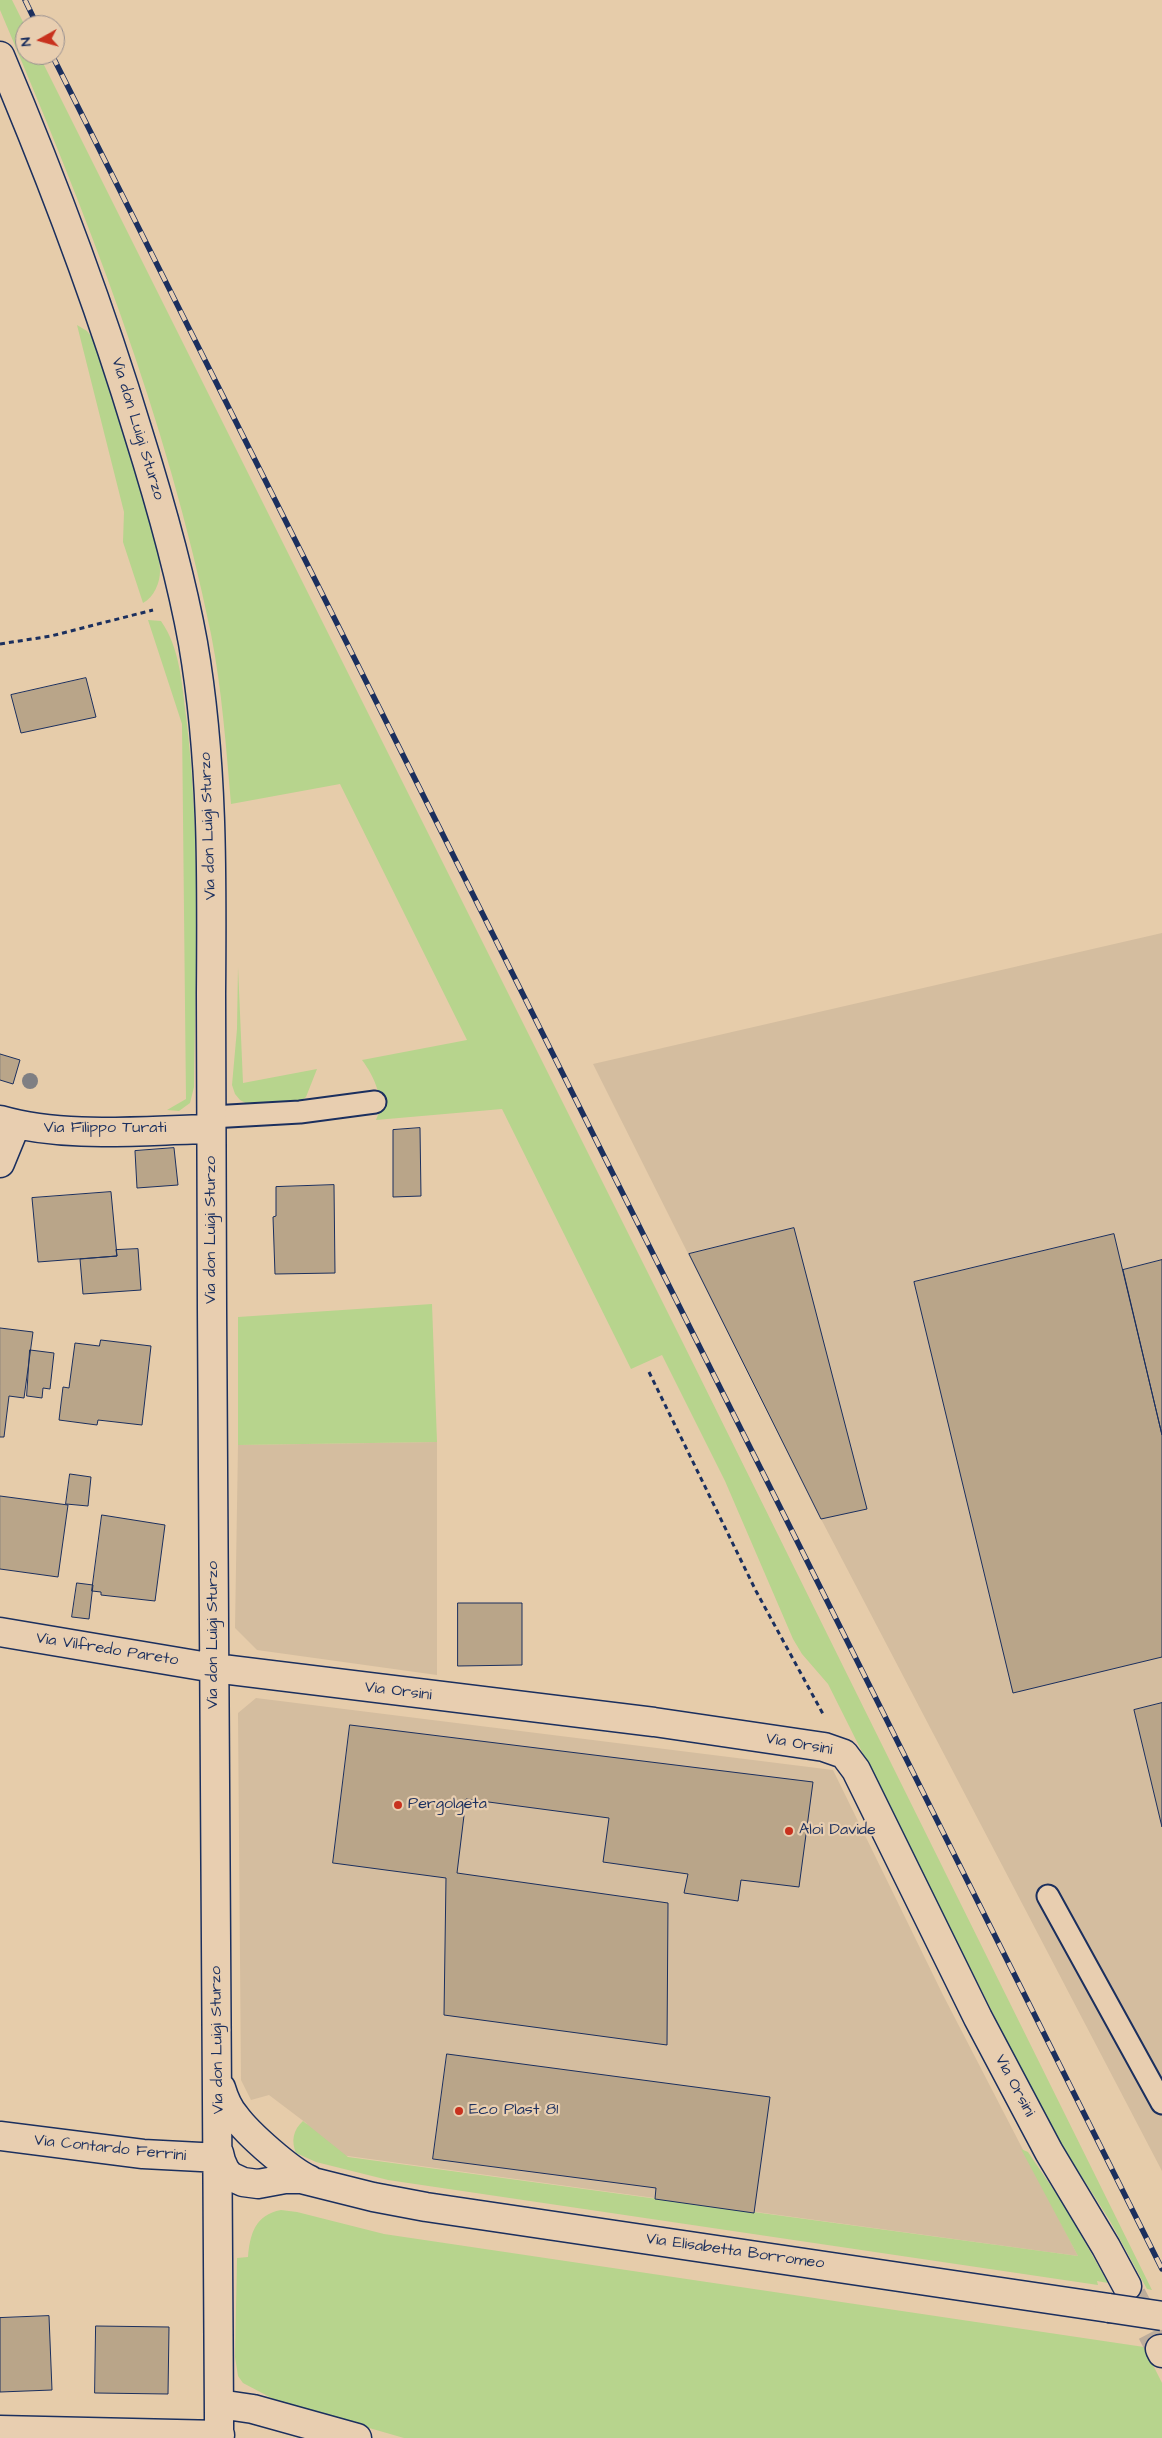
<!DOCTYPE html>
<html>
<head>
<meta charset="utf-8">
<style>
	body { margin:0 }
	#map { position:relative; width:1162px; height:2438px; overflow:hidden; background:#e6ccaa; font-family:"Architects Daughter",sans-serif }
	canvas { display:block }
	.north { position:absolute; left:15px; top:15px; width:50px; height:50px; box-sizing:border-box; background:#e8ceb0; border:1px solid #968e8f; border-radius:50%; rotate:263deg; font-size:14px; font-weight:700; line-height:20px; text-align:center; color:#1b2f5e }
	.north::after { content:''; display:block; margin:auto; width:18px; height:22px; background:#c8321e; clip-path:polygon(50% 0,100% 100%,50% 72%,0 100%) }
</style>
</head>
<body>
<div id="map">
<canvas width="1162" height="2438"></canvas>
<div class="north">N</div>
</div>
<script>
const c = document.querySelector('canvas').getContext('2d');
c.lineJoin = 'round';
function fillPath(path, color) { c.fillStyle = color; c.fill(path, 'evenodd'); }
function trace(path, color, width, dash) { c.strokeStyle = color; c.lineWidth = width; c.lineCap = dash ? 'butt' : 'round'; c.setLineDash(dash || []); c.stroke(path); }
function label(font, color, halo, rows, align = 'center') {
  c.font = font + ' "Architects Daughter",sans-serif'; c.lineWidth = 4.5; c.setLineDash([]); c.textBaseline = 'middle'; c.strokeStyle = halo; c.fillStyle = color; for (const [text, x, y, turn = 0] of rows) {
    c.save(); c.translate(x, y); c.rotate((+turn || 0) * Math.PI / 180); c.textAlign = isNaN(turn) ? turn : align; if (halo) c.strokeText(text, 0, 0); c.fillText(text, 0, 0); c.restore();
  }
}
fillPath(new Path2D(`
	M1162 933V2171L821 1519 593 1064Z
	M437 1442V1675L257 1650 235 1628 238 1445Z
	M256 1698 833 1770 943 1995 1078 2256 326 2153 306 2123 269 2095 251 2100 241 2080 238 1713Z`), '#d4bd9f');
fillPath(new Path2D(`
	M0 0H12L25 26V55H39L684 1345 1152 2290 1147 2289 1110 2221 1049 2125 828 1684 802 1654 793 1639 725 1481 662 1355 631 1369 502 1109 376 1120C386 1101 374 1076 362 1060L467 1040 340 784 231 804C226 747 222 690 211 634 167 417 86 213 0 10Z
	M77 325 87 331 94 340C112 393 129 446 144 500 150 523 160 547 160 571 160 583 154 597 143 603L123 542 124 512Z
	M148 620 161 621C180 648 182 684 186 716 201 838 196 964 194 1087L190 1103 179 1111 167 1110 186 1099 182 724Z
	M238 967 243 1083 317 1069 306 1097 296 1104 249 1105 240 1100 235 1094 232 1085 237 1029Z
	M432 1304 437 1442 238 1445V1317Z
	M303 2121 348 2157 1078 2256 1021 2149 1028 2152 1064 2205 1108 2283 1097 2281 1098 2285 388 2180 316 2162 296 2153C291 2141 293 2130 303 2121Z
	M281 2210 297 2212 384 2234 1144 2347 1162 2383V2438H404L279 2402 243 2383 238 2376 235 2357 237 2258 248 2257C250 2234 255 2215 281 2210Z`), '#b7d48d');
const building = new Path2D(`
	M86 678 96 717 21 733 11 695Z
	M0 1054 20 1060 13 1084 0 1080Z
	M420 1128 421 1196 393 1197V1130Z
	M174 1148 178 1185 137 1188 135 1151Z
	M334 1185 335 1273 275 1274 273 1217 276 1216V1187Z
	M111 1192 117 1256 38 1262 32 1198Z
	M794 1228 867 1509 821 1519 689 1254Z
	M1114 1234 1162 1435V1657L1013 1693 914 1282Z
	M138 1249 141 1290 83 1294 80 1259 117 1256 116 1250Z
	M1162 1260V1435L1123 1270Z
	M0 1328 33 1332 24 1398 9 1396 4 1437H0Z
	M101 1340 151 1346 142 1425 98 1420 97 1425 59 1420 63 1387 69 1388 75 1343 99 1346Z
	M30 1350 54 1353 50 1389 43 1388 42 1398 27 1396Z
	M70 1474 91 1477 88 1506 66 1504Z
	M0 1496 68 1505 58 1577 0 1569Z
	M102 1515 165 1525 155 1601 101 1595V1592L92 1591Z
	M77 1583 93 1585 89 1619 72 1617Z
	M458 1603H522V1665L458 1666Z
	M1162 1703V1827L1134 1710Z
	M350 1725 813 1782 799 1887 741 1880 738 1901 684 1893 688 1874 603 1862 609 1818 466 1799 457 1873 668 1903 667 2045 444 2015 446 1878 333 1863Z
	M447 2054 770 2097 754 2213 655 2199 656 2188 433 2159Z
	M49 2316 52 2390 0 2392V2318Z
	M96 2326 169 2327 168 2394 95 2393Z`);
fillPath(building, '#b9a589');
trace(building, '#1b2f5e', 1);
trace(new Path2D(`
	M1132 2295 1160 2349`), '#bdad9b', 28, [28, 14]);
const lane = new Path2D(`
	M211 1117 300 1112 375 1102
	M1048 1896 1162 2103`);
const street = new Path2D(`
	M0 56C52 179 99 303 138 432 160 502 180 571 193 643 213 759 212 876 211 994 211 1099 211 1204 212 1309 214 1686 220 2062 219 2438
	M0 1120C66 1139 143 1130 211 1129
	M0 1163 16 1124
	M0 1632 214 1668 654 1722 824 1747 844 1754 856 1770 978 2018 1049 2152 1106 2247 1127 2286
	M221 2088C224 2098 228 2108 235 2116 248 2134 290 2171 310 2180
	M0 2136 143 2154 220 2158
	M219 2153 221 2161 225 2170 230 2176 243 2182 258 2184 285 2179H301L373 2197 426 2207 1109 2308
	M1160 2349 1162 2353
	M219 2404 253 2409 357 2438
	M0 2430 220 2435`);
trace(lane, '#1b2f5e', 25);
trace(street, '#1b2f5e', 31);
trace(new Path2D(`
	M0 644 51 636 153 610
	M649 1372 756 1591 823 1714`), '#1b2f5e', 3, [5, 4]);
trace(lane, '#e8ceb0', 21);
trace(street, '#e8ceb0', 28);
const rail = new Path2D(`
	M25 0 37 25
	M52 55 1162 2269`);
trace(rail, '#1b2f5e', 5.5);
trace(rail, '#e8ceb0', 4, [11]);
const streetBridge = new Path2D(`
	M1109 2308 1162 2316`);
trace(streetBridge, '#1b2f5e', 31, []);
trace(streetBridge, '#e8ceb0', 28);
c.fillStyle = '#7f7f83';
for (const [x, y] of [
	[30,1081]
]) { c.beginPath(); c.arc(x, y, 8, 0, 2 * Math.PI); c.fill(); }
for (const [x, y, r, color] of [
	[398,1805,5,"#c8321e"],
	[789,1831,5,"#c8321e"],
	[459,2111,5,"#c8321e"]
]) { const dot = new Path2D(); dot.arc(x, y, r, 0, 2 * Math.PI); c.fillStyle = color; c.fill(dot); trace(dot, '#e8ceb0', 2); }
label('16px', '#1b2f5e', '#e8ceb0', [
	["Via don Luigi Sturzo",137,429,73],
	["Via don Luigi Sturzo",209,826,-92],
	["Via Filippo Turati",105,1129],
	["Via don Luigi Sturzo",212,1230,-90],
	["Via don Luigi Sturzo",214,1635,-90],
	["Via Vilfredo Pareto",107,1650,9],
	["Via Orsini",398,1692,7],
	["Via Orsini",799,1745,10],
	["Via don Luigi Sturzo",218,2040,-91],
	["Via Orsini",1014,2086,62],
	["Via Contardo Ferrini",110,2149,6],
	["Via Elisabetta Borromeo",735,2252,8]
]);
label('16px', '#1b2f5e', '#e8ceb0', [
	["Pergolgeta",408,1805],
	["Aloi Davide",799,1831],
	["Eco Plast 81",469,2111]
], 'left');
</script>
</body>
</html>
